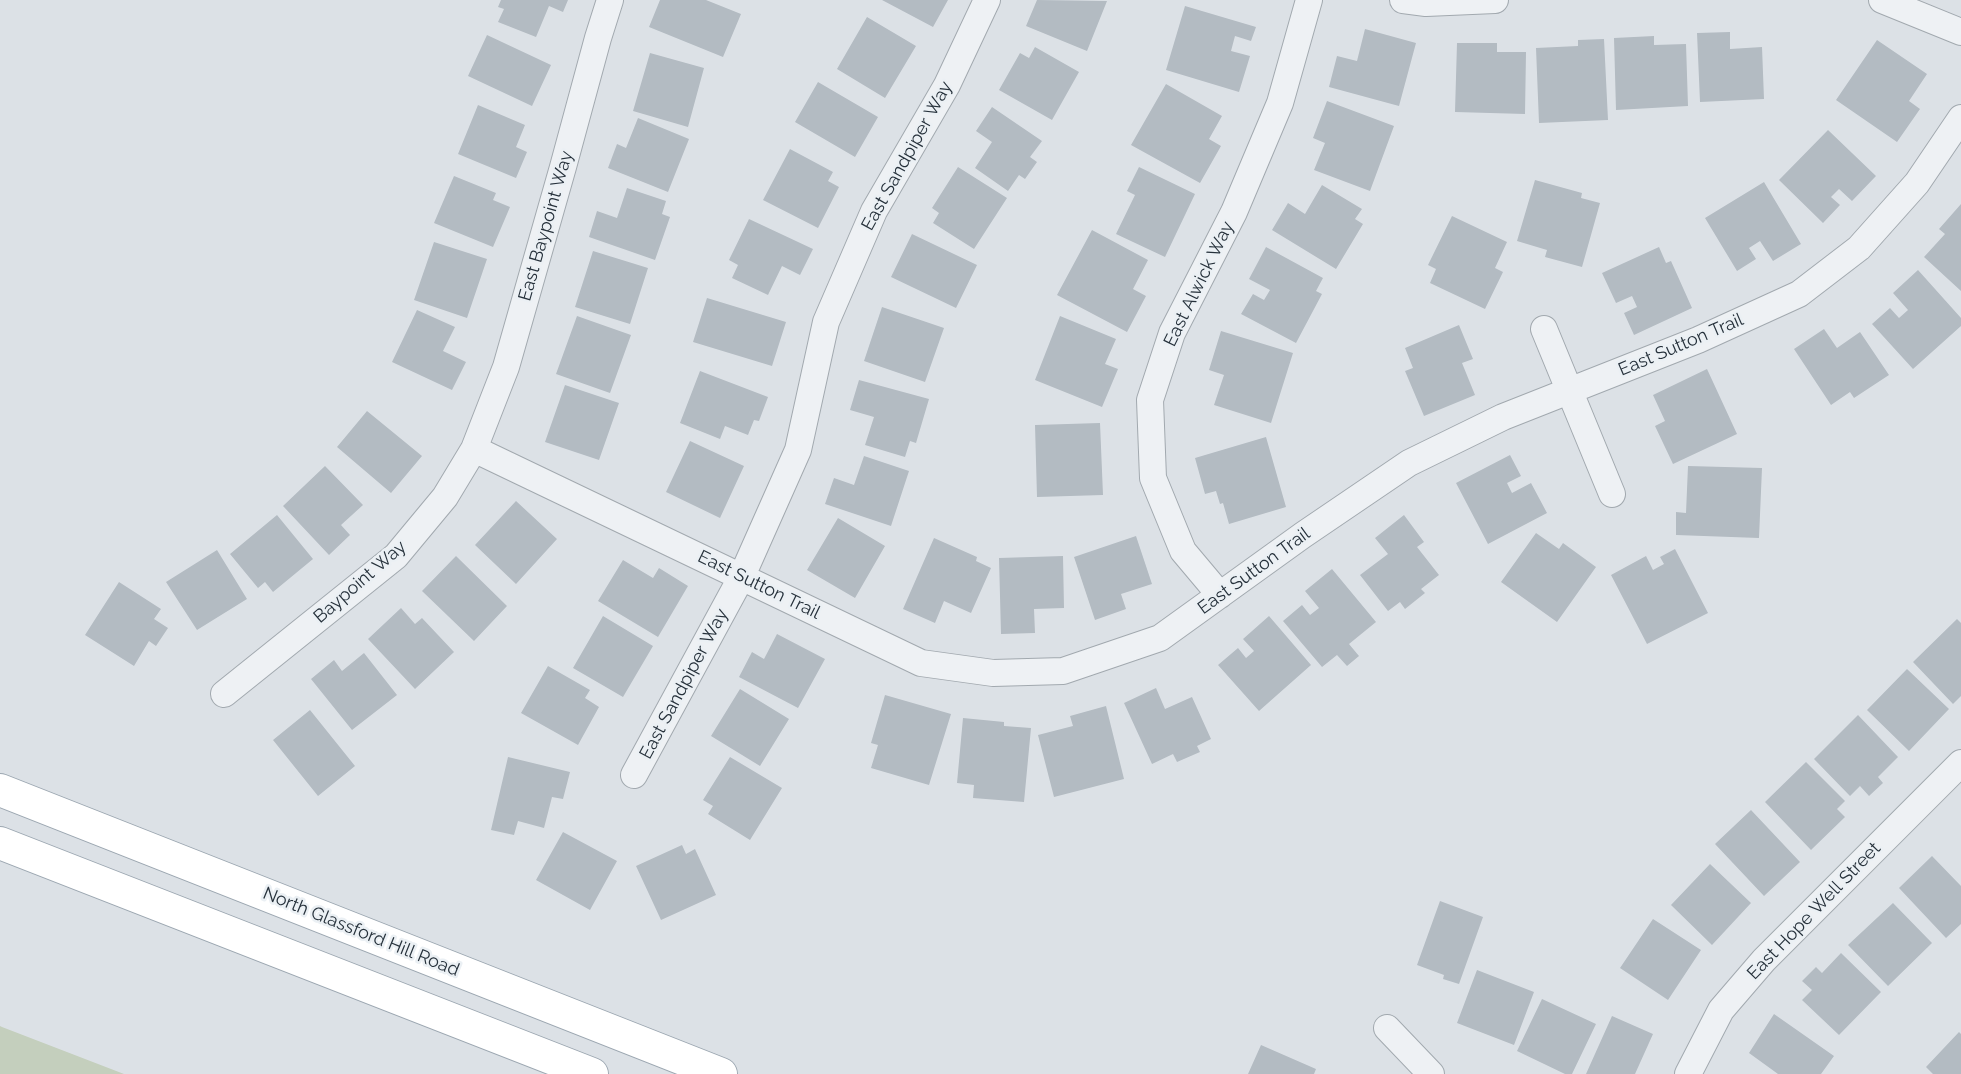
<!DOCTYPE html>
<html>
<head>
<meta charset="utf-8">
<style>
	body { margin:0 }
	canvas { display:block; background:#dce1e6 }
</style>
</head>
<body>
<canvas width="1961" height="1074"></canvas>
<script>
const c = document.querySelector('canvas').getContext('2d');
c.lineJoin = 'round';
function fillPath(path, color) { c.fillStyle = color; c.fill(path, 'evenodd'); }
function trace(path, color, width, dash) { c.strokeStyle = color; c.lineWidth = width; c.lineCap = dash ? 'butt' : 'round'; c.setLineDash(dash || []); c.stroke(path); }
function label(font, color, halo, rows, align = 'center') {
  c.font = font + ' Raleway,sans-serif'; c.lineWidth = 5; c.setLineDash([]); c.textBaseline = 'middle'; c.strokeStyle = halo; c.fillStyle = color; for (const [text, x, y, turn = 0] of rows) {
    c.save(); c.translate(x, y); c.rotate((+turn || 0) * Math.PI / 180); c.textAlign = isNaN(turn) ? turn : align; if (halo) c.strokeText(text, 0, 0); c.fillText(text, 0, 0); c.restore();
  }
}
fillPath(new Path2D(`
	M0 1026 2 1027 124 1074H0Z`), '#c4cfbd');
fillPath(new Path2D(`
	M501 0H568L563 12 549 6 536 37 498 22 504 9 498 7Z
	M660 0H706L741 14 723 57 649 27Z
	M882 0H948L933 27Z
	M1037 0 1107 1 1087 51 1026 26Z
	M1185 6 1256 27 1251 41 1235 36 1231 51 1250 56 1239 92 1166 70Z
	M867 17 916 46 885 98 837 69Z
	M1365 29 1416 43 1399 106 1329 87 1337 56 1357 61Z
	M1730 32V49L1762 47 1764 99 1700 102 1697 33Z
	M487 35 551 65 532 106 468 76Z
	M1654 36V45L1686 44 1688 106 1616 110 1614 38Z
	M1604 39 1608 120 1539 123 1536 48 1578 46V40Z
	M1877 40 1927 74 1909 101 1920 109 1897 142 1836 100Z
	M1457 43H1497V52H1526L1525 114 1455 112Z
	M1035 47 1079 72 1052 120 999 90 1020 53 1029 58Z
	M650 53 704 68 688 127 633 111Z
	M818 82 878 117 855 157 795 122Z
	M1166 84 1222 116 1209 139 1221 146 1200 183 1131 145Z
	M1327 101 1394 126 1370 191 1314 170 1325 143 1313 138Z
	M478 105 525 125 516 147 527 152 516 178 458 154Z
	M992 107 1042 141 1030 157 1037 162 1025 179 1019 175 1008 191 975 168 992 142 976 131Z
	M638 118 689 139 668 192 608 168 617 144 626 148Z
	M1828 130 1876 176 1852 201 1839 189 1831 197 1840 205 1823 223 1779 180Z
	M790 149 833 172 828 181 839 187 818 228 763 200Z
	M958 167 1007 198 974 249 933 223 939 213 932 208Z
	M1139 167 1195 194 1165 257 1116 234 1135 195 1127 191Z
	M454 176 496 193 493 200 510 207 493 247 434 223Z
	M1535 180 1582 193 1581 198 1600 203 1582 267 1545 257 1547 250 1517 241Z
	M1764 182 1801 244 1773 261 1760 241 1749 248 1756 259 1737 271 1705 218Z
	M1322 185 1362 209 1355 219 1363 224 1336 269 1272 230 1288 203 1305 214Z
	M627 188 666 201 662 214 670 217 655 260 589 237 597 211 617 218Z
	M1961 204V291L1924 257 1945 234 1939 229Z
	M1452 216 1507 242 1495 268 1503 272 1485 309 1430 283 1436 269 1428 265Z
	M749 219 813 249 800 275 782 266 768 295 732 278 738 265 729 260Z
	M1092 230 1148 260 1133 289 1146 296 1127 332 1057 295Z
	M912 234 977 265 956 308 891 277Z
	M434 242 487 259 467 318 414 300Z
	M1266 247 1323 278 1316 291 1322 294 1296 343 1241 314 1253 294 1264 300 1270 290 1249 279Z
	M1659 247 1666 263 1671 261 1692 308 1634 335 1624 313 1637 307 1632 296 1616 303 1602 273Z
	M593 251 648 268 630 324 575 307Z
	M1918 270 1961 318V326L1913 369 1872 324 1890 308 1899 318 1908 310 1893 293Z
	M707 298 786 322 772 366 693 342Z
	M882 307 944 328 925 382 864 361Z
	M417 310 455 327 443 351 466 362 452 390 392 362Z
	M577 316 631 335 610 393 556 374Z
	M1060 316 1116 339 1105 364 1118 369 1102 407 1035 380Z
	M1459 325 1473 359 1462 363 1475 395 1424 416 1405 371 1413 368 1405 348Z
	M1824 329 1837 348 1860 332 1889 375 1854 398 1850 392 1831 405 1794 349Z
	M1221 331 1293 353 1271 423 1214 405 1224 375 1209 370Z
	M1707 369 1737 434 1673 464 1655 426 1665 421 1653 395Z
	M700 371 768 397 759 421 754 420 748 435 725 426 720 439 680 423Z
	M859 380 929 399 916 443 910 441 905 457 865 445 874 417 850 410Z
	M565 385 619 403 599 460 545 442Z
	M367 411 422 456 391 493 337 447Z
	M1100 423 1103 495 1037 497 1035 425Z
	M1266 437 1286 507 1229 524 1223 503 1220 504 1216 491 1205 494 1195 458Z
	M690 441 744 466 720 518 666 492Z
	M1510 455 1521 476 1507 483 1512 493 1531 483 1547 513 1488 544 1456 483Z
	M864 456 909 471 891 526 825 504 834 478 854 485Z
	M325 466 363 505 341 525 350 535 329 555 283 506Z
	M1688 466 1762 468 1759 538 1676 535V512L1686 513Z
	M516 501 557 539 516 584 475 545Z
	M277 515 313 559 273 592 265 582 258 588 230 554Z
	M1404 515 1424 542 1417 547 1439 575 1421 589 1425 593 1405 609 1400 602 1388 611 1360 575 1388 554 1375 538Z
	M838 518 885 546 855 598 807 570Z
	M1536 533 1559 549 1563 543 1596 567 1557 622 1501 582Z
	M1136 536 1152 584 1121 594 1126 609 1095 620 1074 557Z
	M934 538 977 557 976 561 991 568 971 613 944 601 935 623 903 609Z
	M1675 549 1708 613 1647 644 1611 575 1646 556 1653 570 1664 564 1660 557Z
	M217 550 247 599 197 630 166 582Z
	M456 556 507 606 474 641 422 591Z
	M1063 556 1064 608 1034 609 1035 633 1001 634 999 558Z
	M623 560 653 578 659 568 688 586 658 637 598 601Z
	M1332 569 1376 622 1349 644 1359 656 1347 666 1337 655 1322 667 1283 621 1302 605 1310 615 1319 608 1305 591Z
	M119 582 161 609 154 619 168 628 156 646 149 641 134 666 85 635Z
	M401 608 415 624 422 618 454 652 415 689 368 639Z
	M603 616 653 646 623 697 573 668Z
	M1269 616 1311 665 1259 711 1218 665 1238 648 1246 658 1254 651 1243 639Z
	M1957 619 1961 623V696L1953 704 1913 662Z
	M777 634 825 659 798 708 739 677 752 652 764 659Z
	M364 653 397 695 352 730 311 679 334 660 342 671Z
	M548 666 590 690 585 698 599 707 578 745 521 713Z
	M1907 669 1949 709 1909 751 1867 710Z
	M1156 688 1165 709 1192 697 1211 739 1197 746 1200 752 1177 762 1173 754 1152 764 1124 703Z
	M740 689 789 719 760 766 711 736Z
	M885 695 951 714 929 785 871 768 878 745 871 743Z
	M1106 706 1124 779 1054 797 1038 735 1073 726 1070 716Z
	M310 710 355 766 318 796 273 740Z
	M1858 715 1898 757 1878 777 1883 783 1869 796 1860 786 1850 796 1814 759Z
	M963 718 1004 722V726L1031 728 1024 802 973 798 974 785 957 783Z
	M508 757 570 772 563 799 552 797 544 828 518 821 514 835 491 830Z
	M730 757 782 788 750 840 708 814 713 806 703 800Z
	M1806 762 1845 801 1837 809 1845 817 1811 850 1765 802Z
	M1751 810 1800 862 1764 896 1715 844Z
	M563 832 617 861 590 910 536 880Z
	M682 845 686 854 695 849 716 895 661 920 636 866Z
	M1932 856 1961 886V924L1946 938 1899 888Z
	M1710 864 1751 903 1712 945 1671 905Z
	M1440 901 1483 917 1459 984 1443 979 1444 975 1417 965Z
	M1893 903 1932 943 1888 986 1848 945Z
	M1653 919 1701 950 1668 1000 1620 968Z
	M1841 953 1881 992 1839 1035 1802 1000 1812 990 1802 981 1816 967 1822 973Z
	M1477 970 1534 992 1514 1045 1457 1023Z
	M1542 999 1596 1024 1572 1074H1565L1517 1051Z
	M1774 1014 1834 1056 1821 1074H1778L1749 1053Z
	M1612 1016 1653 1034 1635 1074H1586Z
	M1959 1032 1961 1034V1074H1933L1926 1067Z
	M1261 1045 1316 1069 1314 1074H1248Z`), '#b3bbc2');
const minor = new Path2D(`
	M1403 0 1426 3 1495 0
	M1882 0 1961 32
	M1544 329 1612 494
	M474 449 921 663 993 673 1063 671 1160 638 1303 535 1409 463 1503 417 1698 340 1799 294 1859 248 1917 183 1961 118
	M1220 595 1183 551 1153 478 1150 400 1172 333 1234 212 1280 103 1309 0
	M224 694 396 556 445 497 474 449 506 367 563 167 598 38 610 0
	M634 775 742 576 798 450 826 322 874 211 947 85 987 0
	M1387 1028 1431 1074
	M1688 1074 1721 1010 1764 960 1961 763`);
const major = new Path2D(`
	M0 790 721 1074
	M0 843 592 1074`);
trace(minor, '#a2a9af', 28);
trace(major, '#9ca7b1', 34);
trace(minor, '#eef1f4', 26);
trace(major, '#fff', 32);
label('18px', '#26313b', '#ebf0f4', [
	["East Sandpiper Way",907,156,-61],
	["East Baypoint Way",546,226,-74],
	["East Alwick Way",1199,284,-64],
	["East Sutton Trail",1681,345,-23],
	["East Sutton Trail",1254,571,-36],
	["Baypoint Way",360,582,-41],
	["East Sutton Trail",759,585,26],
	["East Sandpiper Way",684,684,-62],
	["East Hope Well Street",1814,911,-46],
	["North Glassford Hill Road",361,932,22]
]);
</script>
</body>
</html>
